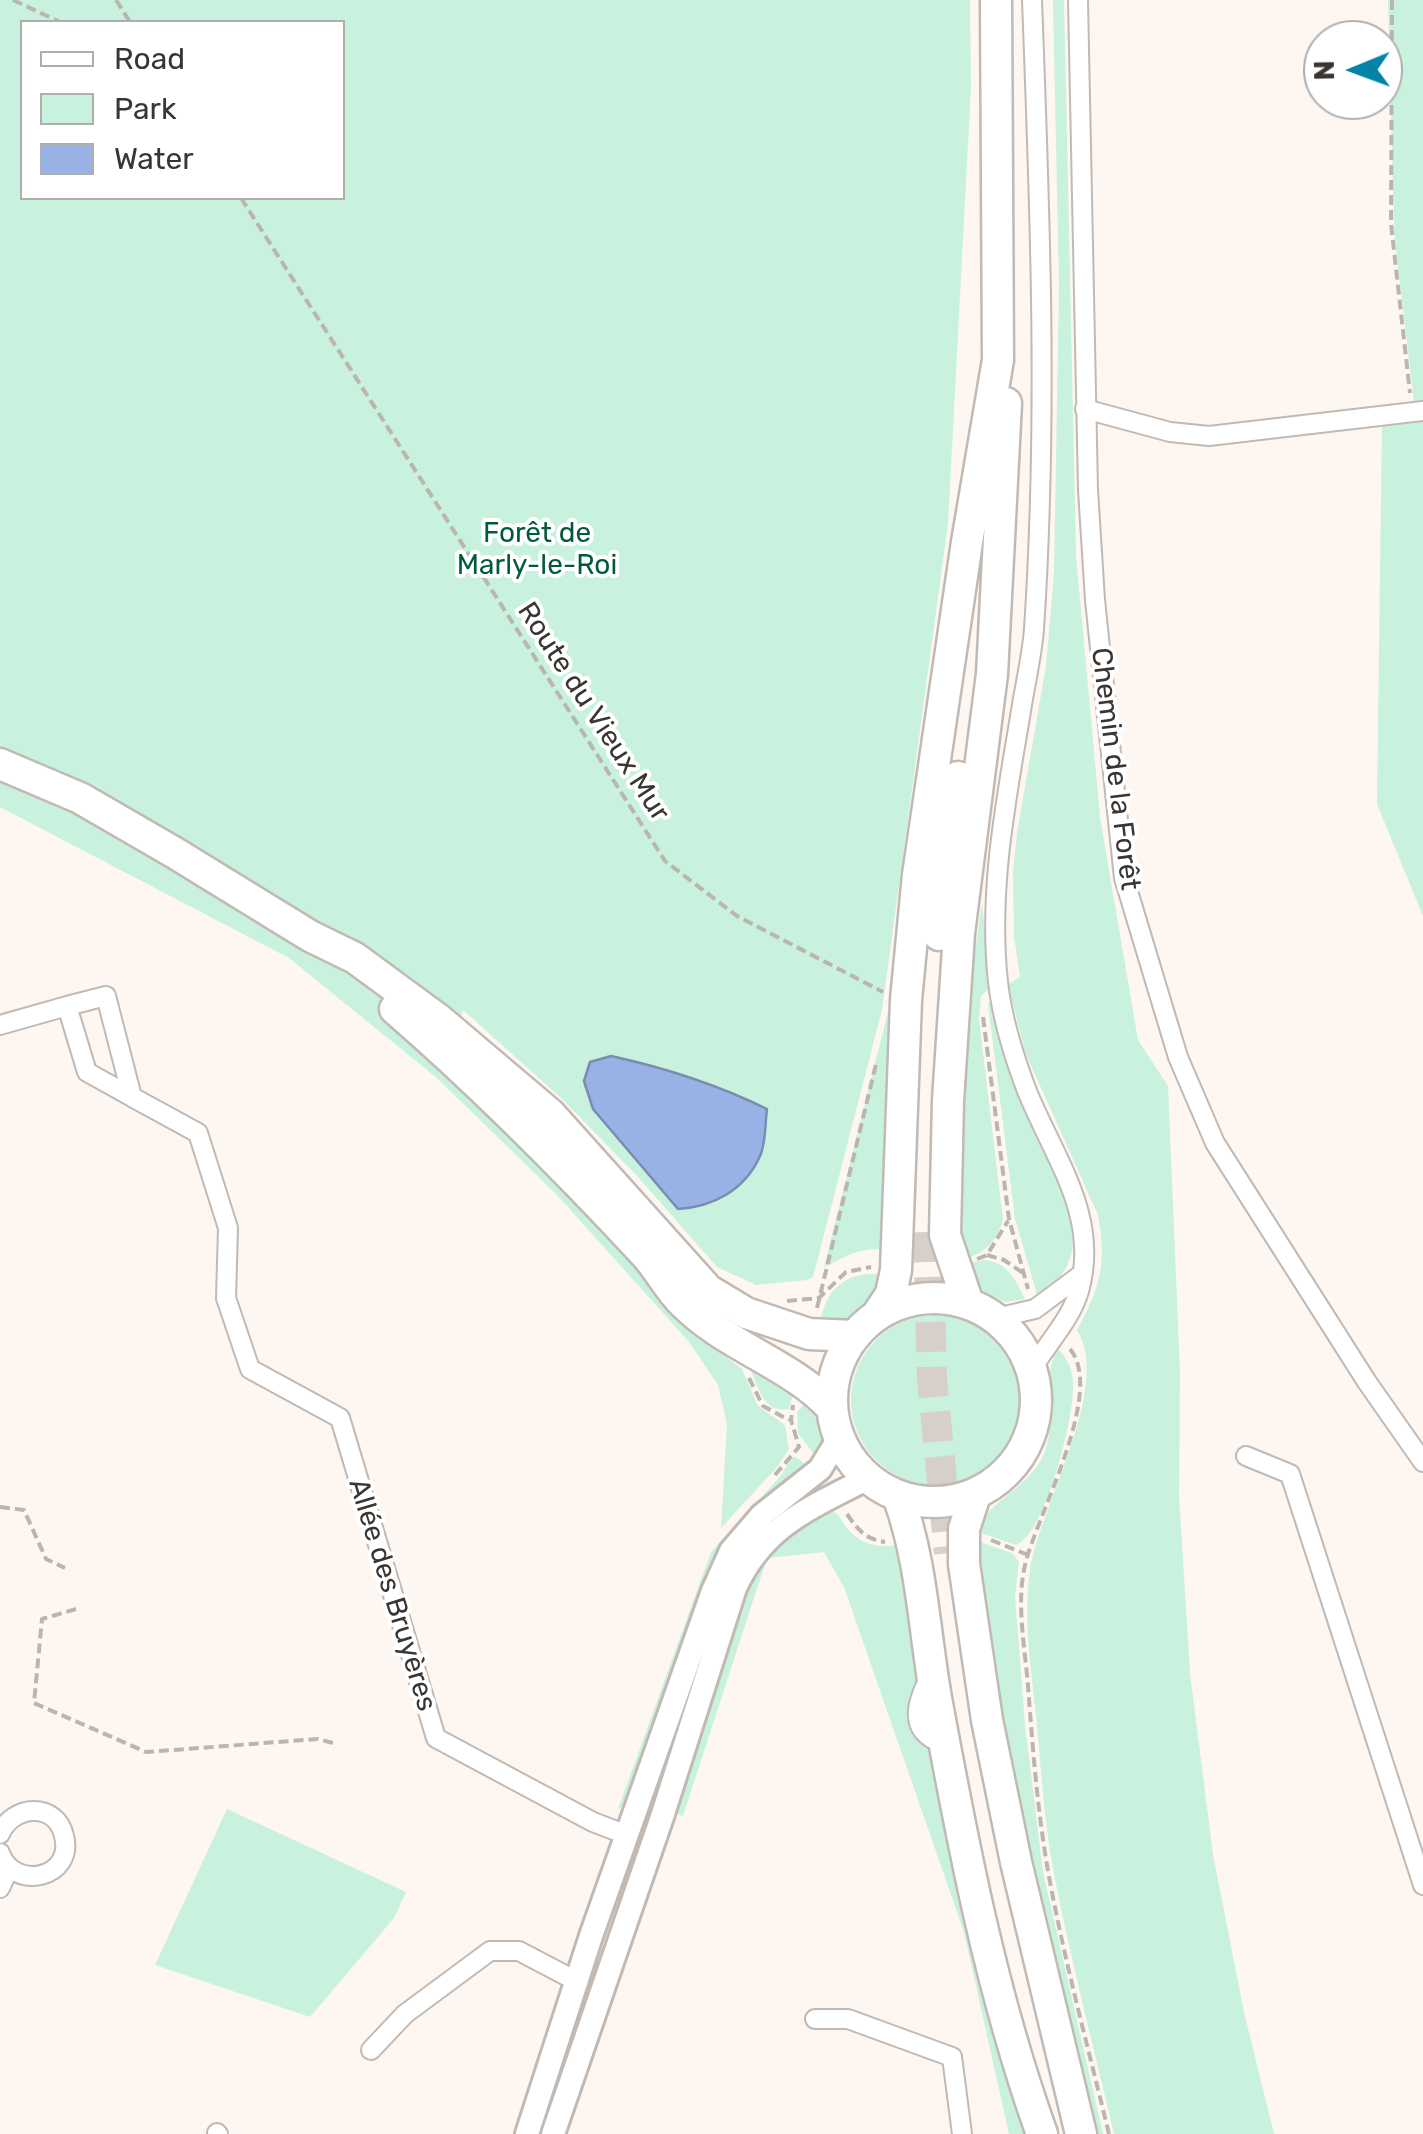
<!DOCTYPE html>
<html>
<head>
<meta charset="utf-8">
<style>
	body { margin:0 }
	#map { position:relative; width:1423px; height:2134px; overflow:hidden; background:#fef6f0; font-family:Rubik,sans-serif }
	canvas { display:block }
	.legend { position:absolute; left:20px; top:20px; width:325px; height:180px; box-sizing:border-box; background:#fff; border:2px solid #afaead; margin:0; padding:12px 18px; list-style:none; font-size:30px; color:#383533 }
	.legend li { display:flex; align-items:center; gap:20px; height:50px }
	.legend b { width:50px; border:2px solid #afaead }
	.north { position:absolute; left:1303px; top:20px; width:100px; height:100px; box-sizing:border-box; background:#fff; border:2px solid #afaead; border-radius:50%; rotate:269deg; font-size:28px; font-weight:700; line-height:40px; text-align:center; color:#383533 }
	.north::after { content:''; display:block; margin:auto; width:35px; height:45px; background:#0383a7; clip-path:polygon(50% 0,100% 100%,50% 72%,0 100%) }
</style>
</head>
<body>
<div id="map">
<canvas width="1423" height="2134"></canvas>
<ul class="legend">
<li><b style="height:12px;background:#fff"></b>Road</li>
<li><b style="height:28px;background:#c8f2dd"></b>Park</li>
<li><b style="height:28px;background:#98b2e6"></b>Water</li>
</ul>
<div class="north">N</div>
</div>
<script>
const c = document.querySelector('canvas').getContext('2d');
c.lineJoin = 'round';
function fillPath(path, color) { c.fillStyle = color; c.fill(path, 'evenodd'); }
function trace(path, color, width, dash) { c.strokeStyle = color; c.lineWidth = width; c.lineCap = dash ? 'butt' : 'round'; c.setLineDash(dash || []); c.stroke(path); }
function label(font, color, halo, rows, align = 'center') {
  c.font = font + ' Rubik,sans-serif'; c.lineWidth = 8; c.setLineDash([]); c.textBaseline = 'middle'; c.strokeStyle = halo; c.fillStyle = color; for (const [text, x, y, turn = 0] of rows) {
    c.save(); c.translate(x, y); c.rotate((+turn || 0) * Math.PI / 180); c.textAlign = isNaN(turn) ? turn : align; if (halo) c.strokeText(text, 0, 0); c.fillText(text, 0, 0); c.restore();
  }
}
fillPath(new Path2D(`
	M0 0H970L971 87 948 524 882 1010 813 1277 807 1280 756 1285 717 1267 638 1177 561 1098 463 1010 445 1075 580 1205 633 1263 677 1319 742 1369 758 1406 785 1425 789 1449 778 1466 721 1528 727 1424 718 1385 689 1342 558 1196 437 1078 289 958 0 807ZM22 22H342V198H22Z
	M1053 0H1064L1076 555 1100 817 1138 1040 1168 1086 1180 1372 1179 1496 1190 1673 1213 1855 1244 2012 1274 2134H1114C1094 2048 1071 1961 1054 1874 1044 1822 1041 1768 1036 1715 1031 1668 1023 1619 1030 1571 1038 1510 1113 1387 1077 1330 1100 1288 1107 1263 1098 1215L1025 1052 1008 984 1020 977 1014 936 1013 872 1017 833 1046 666 1054 573 1059 287Z
	M1388 0H1423V916L1377 804 1382 423 1416 419 1394 232Z
	M982 903 991 987 981 996 979 1019 1003 1220C996 1243 983 1256 958 1260L960 1116 966 1012Z
	M992 1000C1000 1039 1011 1075 1026 1112 1052 1174 1112 1246 1038 1298L1015 1219 988 1004Z
	M890 1004 889 1249C855 1248 850 1255 824 1267Z
	M982 1260C1006 1260 1016 1280 1025 1299L1005 1302 978 1290 969 1263Z
	M866 1274 890 1275C871 1303 857 1324 820 1323 825 1295 838 1278 866 1274Z
	M851 1400a85 85 0 1 1 170 0a85 85 0 1 1-170 0Z
	M1057 1349C1067 1356 1073 1371 1073 1384 1075 1415 1045 1535 1016 1545L975 1531C990 1500 1027 1489 1043 1456 1059 1421 1040 1381 1057 1349Z
	M749 1367 794 1391 789 1409C762 1414 759 1386 749 1367Z
	M806 1401C822 1417 829 1437 816 1457L798 1433 797 1412Z
	M796 1457 808 1467 766 1504 627 1805 618 1809 711 1552 778 1479 792 1458Z
	M830 1510C841 1515 840 1520 848 1529 862 1547 883 1548 905 1544 909 1573 907 1599 911 1627L1031 2134H1009L964 1932 844 1587 824 1552 767 1558 683 1816 672 1812 742 1597 765 1554Z
	M968 1538 1012 1553 1019 1562 1015 1596 1025 1725 1043 1872 1103 2134H1092L1024 1839Z
	M227 1809 406 1892 394 1918 310 2017 155 1965Z`), '#c8f2dd');
const water = new Path2D(`
	M611 1056C666 1068 716 1084 767 1109 765 1123 766 1143 760 1156 745 1190 713 1207 678 1209L593 1109 584 1081 590 1062Z`);
fillPath(water, '#98b2e6');
trace(water, '#7b8cb0', 2.5);
trace(new Path2D(`
	M928 1232 932 1379 949 1553`), '#d6cfca', 30, [30, 15]);
const minor = new Path2D(`
	M1078 0 1088 490 1095 600 1124 878 1178 1057 1215 1143 1367 1382 1423 1462
	M1085 409 1170 432 1209 436 1423 411
	M0 1025 67 1006
	M132 1097 87 1072 67 1006 106 996 132 1097 198 1133 228 1228 226 1298 250 1369 340 1418 436 1738 593 1822 627 1835
	M996 1318 1035 1309 1082 1274
	M1032 1369C1047 1344 1071 1319 1079 1291 1100 1216 1054 1158 1027 1091 1014 1057 1002 1018 998 982 988 890 1006 801 1021 711 1025 684 1032 656 1034 629 1048 419 1040 210 1032 0
	M1246 1456 1290 1474 1423 1885
	M932 1673C917 1700 905 1731 944 1744
	M0 1834C12 1805 56 1801 64 1836 75 1878 14 1892 0 1853
	M0 1888 9 1868
	M815 2019H848L952 2057 962 2134
	M371 2050 405 2014 490 1951H519L578 1982
	M217 2133 218 2134`);
const tertiary = new Path2D(`
	M527 2134 591 1936 713 1591 731 1551 762 1515 820 1469 839 1438
	M553 2134 662 1817 735 1588C763 1526 810 1508 868 1478`);
const primary = new Path2D(`
	M0 764 80 798 175 853 310 936 355 958 438 1019 550 1114 708 1290 746 1313 809 1334 855 1336
	M939 935 958 777
	M395 1009C484 1086 566 1169 646 1255 659 1270 669 1289 683 1303 727 1347 790 1363 832 1408
	M832 1400a102 102 0 1 1 204 0a102 102 0 1 1-204 0Z
	M968 1303 945 1235 948 1101 959 933 992 674 1006 403
	M877 1315 891 1294 896 1270 906 1000 918 875 967 542 998 360 996 0
	M975 1495 964 1529V1564L987 1720 1016 1862 1081 2134
	M898 1496C922 1561 924 1630 936 1698 963 1845 991 1992 1042 2134`);
trace(minor, '#c1bab4', 22);
trace(tertiary, '#c1bab4', 28);
trace(primary, '#c1bab4', 35);
trace(new Path2D(`
	M13 0 60 22
	M116 0 130 22
	M1392 0 1391 224 1410 393
	M241 198 665 861 737 916 883 992
	M983 1017 1009 1219 1028 1289
	M987 1255 1004 1260 1023 1273
	M977 1259 987 1255 1008 1221
	M787 1301 819 1298 846 1272 871 1267
	M817 1308 877 1060
	M1070 1349C1106 1392 1036 1517 1025 1565 1016 1604 1025 1647 1028 1686 1033 1752 1038 1818 1050 1882 1066 1967 1089 2051 1109 2134
	M749 1378 763 1406 789 1420
	M775 1475 799 1447 791 1420 793 1405
	M0 1507 24 1510 46 1559 65 1568
	M847 1514C858 1530 865 1539 885 1542
	M991 1540 1028 1555
	M76 1609 42 1619 34 1703 146 1752 318 1739 333 1743`), '#bbb5b0', 4, [10, 5]);
trace(minor, '#fff', 18);
trace(tertiary, '#fff', 22);
trace(primary, '#fff', 30);
label('28px', '#005a3e', '#fff', [
	["Forêt de",537,534],
	["Marly-le-Roi",537,566]
]);
label('28px', '#383533', '#fff', [
	["Route du Vieux Mur",593,712,57],
	["Chemin de la Forêt",1115,769,83],
	["Allée des Bruyères",392,1595,73]
]);
</script>
</body>
</html>
